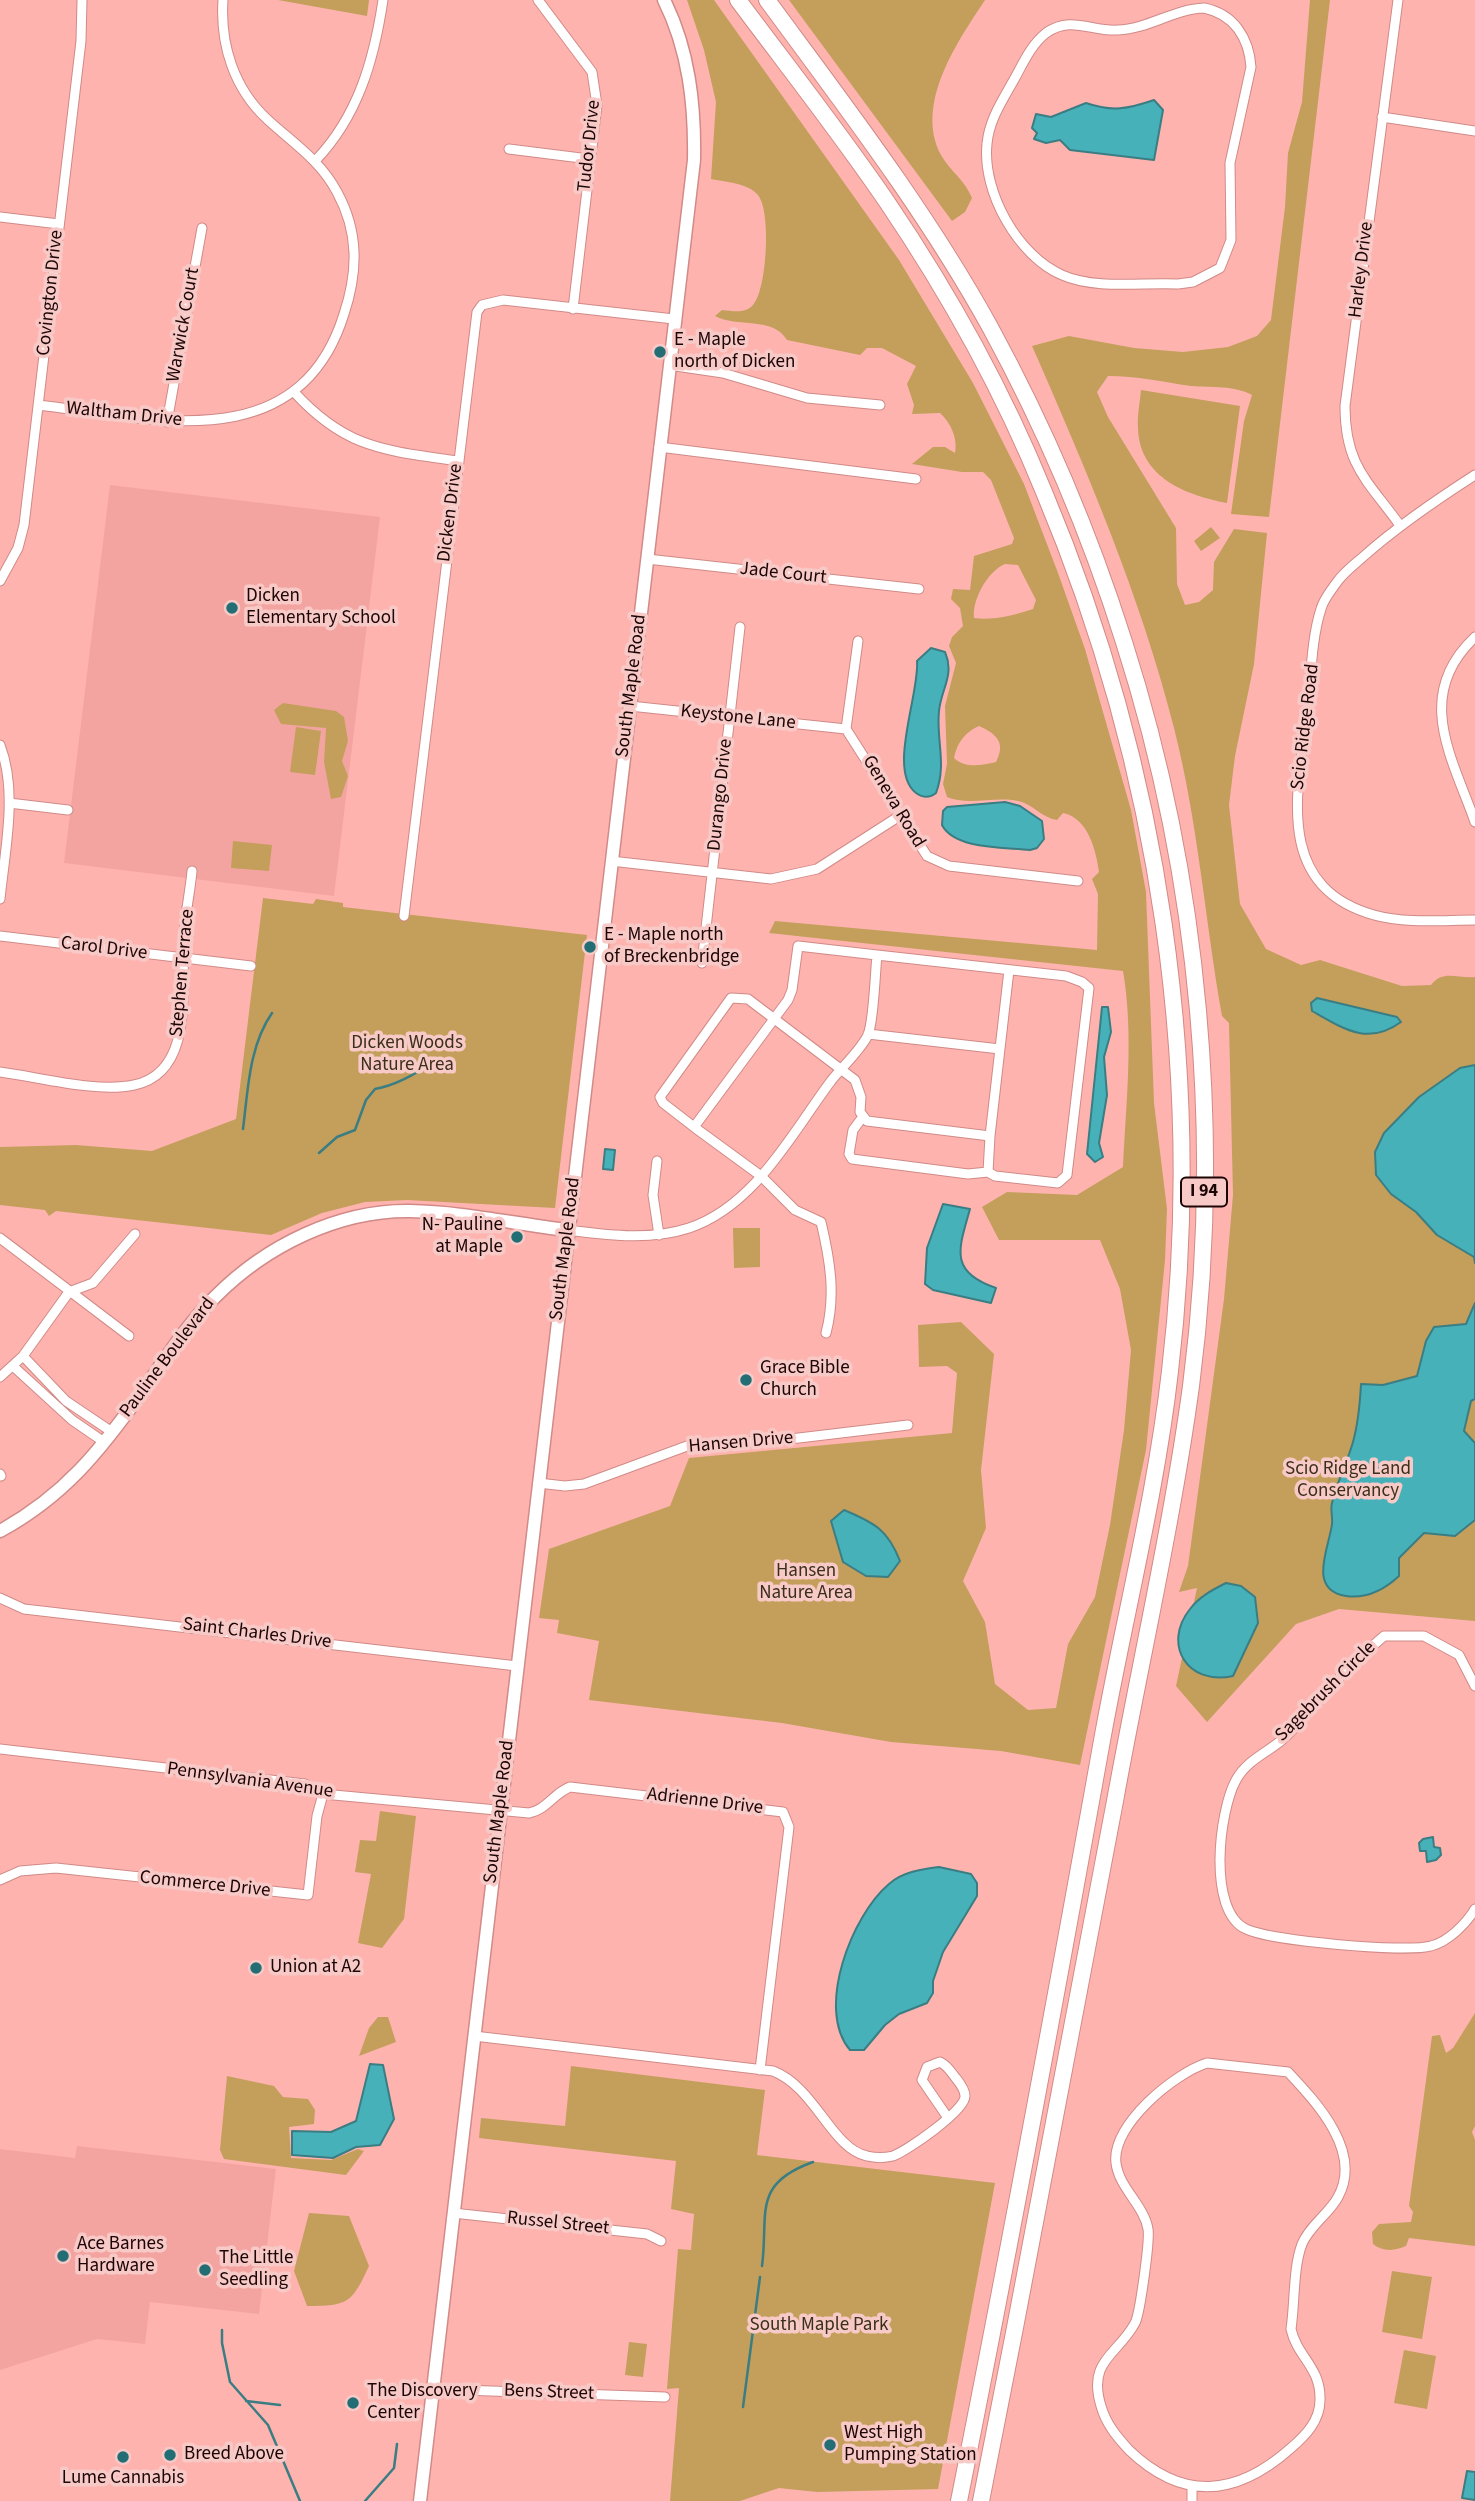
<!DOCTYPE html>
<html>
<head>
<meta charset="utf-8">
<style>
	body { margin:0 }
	canvas { display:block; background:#feb3af }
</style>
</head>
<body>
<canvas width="1475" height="2501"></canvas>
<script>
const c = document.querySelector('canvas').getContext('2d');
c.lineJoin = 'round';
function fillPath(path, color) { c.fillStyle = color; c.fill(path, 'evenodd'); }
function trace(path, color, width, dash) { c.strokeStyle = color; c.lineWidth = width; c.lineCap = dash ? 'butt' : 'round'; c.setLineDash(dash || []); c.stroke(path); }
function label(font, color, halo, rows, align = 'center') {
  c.font = font + ' "Source Sans 3",sans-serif'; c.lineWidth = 7; c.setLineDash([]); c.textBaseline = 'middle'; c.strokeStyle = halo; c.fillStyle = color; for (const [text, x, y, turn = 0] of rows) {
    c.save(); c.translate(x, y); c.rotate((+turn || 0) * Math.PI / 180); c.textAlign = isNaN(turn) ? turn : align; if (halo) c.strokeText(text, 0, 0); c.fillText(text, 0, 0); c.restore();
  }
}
fillPath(new Path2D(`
	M110 485 380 517 334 896 64 863Z
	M77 2146 276 2169 259 2314 150 2302 145 2344 97 2339 0 2370V2149L75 2158Z`), '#f4a4a0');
fillPath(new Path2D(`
	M278 0H369L367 16Z
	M687 0H714L899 260 973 383 1024 484 1058 573 1085 649 1131 810 1146 892 1154 1103 1167 1209 1165 1260 1146 1450 1080 1765 1001 1751 891 1742 782 1723 589 1700 599 1641 557 1633 559 1620 539 1618 549 1549 670 1506 689 1458 952 1433 957 1373 947 1366 919 1367 918 1325 961 1322 994 1354 981 1470 986 1528 963 1581 985 1622 995 1684 1028 1710 1056 1708 1068 1644 1095 1597 1110 1525 1124 1430 1131 1350 1120 1289 1100 1240H999L982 1207 1007 1192 1077 1195 1123 1167C1126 1103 1134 1035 1123 971L769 933 775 921 1097 950 1098 894 1092 879 1099 872C1096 850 1088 818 1063 813L1057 820C1042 818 1033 804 1018 801 995 796 968 806 947 797L943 784 947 764 945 706 956 663 949 646 952 637 963 626 960 608 951 599 953 589 970 590 974 556 1012 544 1014 538 991 480 983 472H962L912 464 933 447H945L955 453C958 439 951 423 940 413L912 414 914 405 907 384 916 366 882 348H867L860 355 787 340C773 316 737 328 715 316L722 310C733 311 745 314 753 305 767 291 772 208 757 194 747 183 725 182 711 179L716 102 704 50ZM1005 564 1018 565 1036 600 1033 609C1016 615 991 621 974 618 972 599 988 571 1005 564ZM979 726C997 734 1006 743 996 762 982 765 966 769 954 758 957 743 965 732 979 726Z
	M789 0H985C958 41 914 104 941 155 950 171 965 180 972 198L965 212 952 221Z
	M1310 0H1330L1269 517 1231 514 1244 421 1252 395C1234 385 1212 388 1191 386 1163 382 1137 376 1108 376L1097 392 1108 417 1176 528 1177 584 1185 605 1199 602 1213 590 1214 562 1234 529 1267 533 1254 664 1235 756 1229 805 1240 904 1266 949 1301 965 1320 960 1402 986 1431 985C1443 969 1458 979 1475 977V1621L1339 1609 1296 1624 1207 1722 1176 1686 1197 1588 1179 1592 1188 1566 1204 1448 1224 1299 1233 1195 1229 1023 1222 1016C1205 920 1198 822 1174 728 1141 597 1086 469 1032 346L1069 336 1134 348 1183 352 1228 347 1257 336 1271 320 1285 207 1288 153 1302 102Z
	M1141 390 1240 406 1227 503C1186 495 1140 478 1138 429 1137 416 1140 402 1141 390Z
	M1211 527 1220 538 1201 551 1194 541Z
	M283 703 336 711 344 717 348 741 342 761 348 776 341 797 331 799 324 762 326 728 281 724 274 710Z
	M296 727 321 731 315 775 290 772Z
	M233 841 272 845 269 871 231 868Z
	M263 898 313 904 316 899 343 903V907L587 935 555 1208 407 1200 365 1202 322 1213 271 1235 56 1211 49 1216 45 1210 0 1205V1147L76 1145 152 1151 236 1119Z
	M733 1228H760V1267L734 1268Z
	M380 1811 416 1816 404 1919 382 1948 358 1943 371 1874 355 1872 360 1840 376 1841Z
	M1475 2013V2126L1472 2132 1475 2140V2246L1409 2238 1406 2246C1395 2251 1383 2252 1373 2244L1372 2232 1379 2224 1411 2222 1413 2212 1409 2206 1432 2036 1440 2035 1446 2053 1453 2048Z
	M378 2017H388L396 2042 359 2056 369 2028Z
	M571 2066 765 2090 757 2155 995 2183 938 2489 817 2492 779 2488 740 2501H670L679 2388 667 2389 678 2249 691 2250 694 2214 671 2209 676 2161 479 2138 481 2118 565 2126Z
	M227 2076 274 2086 283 2097 308 2099 315 2110 314 2124 289 2127 291 2158 331 2160 358 2149 364 2151 346 2175 224 2159 220 2150Z
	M309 2213 349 2216 369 2266C352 2303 348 2306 307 2306L294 2271Z
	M1392 2271 1432 2277 1422 2339 1382 2332Z
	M629 2342 647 2344 643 2377 625 2375Z
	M1404 2350 1436 2356 1427 2409 1394 2403Z`), '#c39f5b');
const water = new Path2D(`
	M1154 100 1163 110 1154 160 1070 150 1060 140 1046 143 1034 139 1037 133 1032 128 1036 114 1051 117 1086 103C1112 112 1128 109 1154 100Z
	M931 648 945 652C955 675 941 689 939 711 936 740 947 764 936 793 930 798 923 798 916 793 887 771 920 693 917 661Z
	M1005 802 1020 806 1042 821 1044 839 1037 848 1030 850C1006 847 955 850 942 825L943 811 947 807Z
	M1317 998 1397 1017 1401 1022C1368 1046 1344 1029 1312 1011L1311 1003Z
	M1102 1007H1108L1111 1032 1104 1057 1107 1095 1099 1143 1103 1157 1095 1162 1087 1154Z
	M1475 1065V1263L1474 1257 1437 1235 1416 1212 1391 1194 1376 1175 1375 1152 1384 1133 1419 1097 1460 1068Z
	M605 1149 615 1150 613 1170 603 1169Z
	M943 1204 970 1209C959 1248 948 1272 996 1288L991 1303 933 1290 925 1284 927 1248Z
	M1475 1303V1399L1471 1401 1464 1431 1475 1443V1520L1455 1536 1424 1533 1399 1558V1576C1384 1590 1367 1599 1346 1596 1307 1590 1329 1548 1332 1524 1333 1517 1330 1510 1332 1503 1337 1482 1347 1463 1353 1442 1358 1424 1360 1403 1361 1384L1383 1385 1417 1376 1426 1341 1434 1327 1466 1324Z
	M844 1510C875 1523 888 1530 900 1561L888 1577 866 1576 843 1562 831 1521Z
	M1226 1583 1241 1586 1255 1597 1258 1623 1233 1676C1187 1686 1162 1644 1190 1609 1199 1597 1212 1590 1226 1583Z
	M1433 1837 1434 1847 1440 1848 1441 1855 1436 1860 1427 1862 1426 1851H1420L1419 1843 1423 1839Z
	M939 1867 971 1874 977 1883V1896L943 1952 933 1981V1993L927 2003 899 2014 885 2025 864 2050H850C815 2009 852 1915 889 1884 902 1872 922 1869 939 1867Z
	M370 2064 383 2065 394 2119 380 2145 356 2147 333 2158 292 2155V2131L331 2132 356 2121Z
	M1467 2471 1475 2472V2500L1462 2498Z`);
fillPath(water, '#47b1b9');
trace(water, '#3a7d83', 2);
trace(new Path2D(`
	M243 1129C248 1090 249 1046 272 1013
	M319 1153 337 1137 355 1130 366 1100 375 1089C392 1086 414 1076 428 1064
	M762 2266C769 2214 751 2184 813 2162
	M222 2330V2343L230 2382 268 2425 300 2501
	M246 2401 280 2405
	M743 2407 760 2277
	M365 2501 394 2468 397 2444`), '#3a7d83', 2.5);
const street = new Path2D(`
	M538 0 592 72 597 105 573 309
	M1398 0 1345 406C1345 465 1367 480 1399 524
	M1204 8C1234 14 1249 38 1251 67L1230 163 1231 240 1220 268 1193 282 1178 284C1143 282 1096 290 1062 275 1018 256 982 192 987 144 989 119 1004 98 1016 76 1024 61 1032 44 1046 33 1071 15 1092 32 1118 30 1148 29 1174 9 1204 8Z
	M1382 117 1475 131
	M509 149 589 159
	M316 160C358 116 374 60 383 0
	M0 217 59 224
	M669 365 723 373 807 398 880 405
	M294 392C346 449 384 450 457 461
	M39 405C152 419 299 459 344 314 358 272 359 232 337 192 320 160 293 143 268 120 234 89 220 45 223 0
	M167 422 202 228
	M659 447 916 479
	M1475 475C1436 500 1399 525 1364 556 1355 564 1344 572 1337 582 1332 589 1323 600 1321 609 1311 639 1311 682 1307 714 1297 792 1274 887 1374 915 1406 924 1443 920 1475 920
	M647 559 919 589
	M0 581 18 548 24 525 81 41 82 0
	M1475 637C1413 695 1452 757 1475 822
	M630 706 846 729
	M846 729 927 856 949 866 1078 881
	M846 729 858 641
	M0 745C18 792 5 849 0 899
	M9 803 68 810
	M611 861 771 879 817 869 901 815
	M404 916 477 312 482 305 503 300 674 319
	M0 936 251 966
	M702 963 740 627
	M868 1034 1000 1049
	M0 1072C39 1077 96 1093 134 1085 197 1072 180 983 184 935 185 914 190 893 192 871
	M862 1118 853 1130 849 1154 852 1159 968 1174 988 1172
	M694 1127 663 1103 660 1097 731 998 748 999 855 1080 861 1097 860 1112 867 1121 990 1136 988 1172 995 1176 1058 1183 1067 1175 1089 988 1082 982 1066 976 877 955
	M990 1136 1009 970
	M657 1161 653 1195 659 1235
	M567 1230C608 1235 649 1241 689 1228 755 1206 792 1133 831 1081 842 1067 860 1051 868 1035 874 1019 875 974 877 955L798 946 792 990 788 1000 694 1127 761 1176 795 1210 821 1222C830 1260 836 1295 826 1333
	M0 1238 129 1336
	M23 1356 66 1401 112 1432
	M14 1367 72 1420 104 1442
	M0 1377 23 1356 69 1292 93 1283 135 1234
	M0 1474 1 1476
	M538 1483 565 1486 584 1484 687 1446 782 1440 908 1425
	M0 1598 24 1609 517 1666
	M1475 1686 1459 1655 1424 1636H1384C1359 1657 1337 1679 1316 1703 1305 1715 1295 1729 1283 1739 1267 1753 1247 1760 1236 1780 1219 1811 1207 1911 1246 1929 1271 1941 1406 1953 1431 1946 1448 1942 1467 1923 1475 1909
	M0 1749 305 1784 323 1794 529 1813C546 1810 554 1793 570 1787L783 1812 789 1827 760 2070
	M0 1880 20 1871 56 1868 308 1895 317 1816 323 1794
	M474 2036 773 2071C815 2087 832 2149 867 2156 875 2158 885 2158 893 2156 907 2151 966 2110 965 2096 965 2089 959 2082 955 2077 950 2071 948 2066 940 2062L927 2067 922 2080 948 2118
	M1207 2063 1288 2072C1317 2103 1363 2152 1338 2197 1329 2214 1310 2225 1302 2244 1293 2268 1295 2302 1291 2329 1297 2357 1321 2367 1320 2400 1320 2421 1305 2436 1291 2448 1236 2497 1182 2501 1129 2450 1117 2437 1106 2424 1101 2406 1087 2360 1118 2355 1135 2323 1140 2314 1150 2240 1148 2229 1144 2205 1119 2188 1116 2163 1111 2125 1175 2073 1207 2063Z
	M453 2213 647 2234 661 2241
	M433 2389 665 2397
	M1192 2487V2501`);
const secondary = new Path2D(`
	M0 1531C64 1496 100 1451 142 1392 165 1360 187 1324 216 1296 266 1246 338 1210 410 1211 463 1212 515 1224 567 1230
	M420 2501 694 160C695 105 689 50 664 0`);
const highway = new Path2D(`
	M738 0C788 67 840 133 887 202 948 292 1003 391 1044 492 1160 768 1205 1074 1170 1371 1156 1494 1125 1614 1103 1735 1057 1991 1010 2246 959 2501
	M767 0C845 106 926 211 990 327 1044 426 1090 534 1124 642 1200 879 1223 1140 1191 1386 1172 1525 1140 1663 1115 1801 1072 2035 1027 2268 981 2501`);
trace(street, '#d18a87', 11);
trace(secondary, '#d18a87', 15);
trace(highway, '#d18a87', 18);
trace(street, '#fff', 9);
trace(secondary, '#fff', 12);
trace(highway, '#fff', 16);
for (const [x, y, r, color] of [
	[660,352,7,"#236e74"],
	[232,608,7,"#236e74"],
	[590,947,7,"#236e74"],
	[517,1237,7,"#236e74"],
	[746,1380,7,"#236e74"],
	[256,1968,7,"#236e74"],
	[63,2256,7,"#236e74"],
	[205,2270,7,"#236e74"],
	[353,2403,7,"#236e74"],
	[830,2445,7,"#236e74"],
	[170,2455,7,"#236e74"],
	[123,2457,7,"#236e74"]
]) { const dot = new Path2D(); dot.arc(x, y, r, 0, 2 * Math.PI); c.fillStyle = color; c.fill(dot); trace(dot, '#f7cac7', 2.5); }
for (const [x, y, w] of [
	[1204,1192,46]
]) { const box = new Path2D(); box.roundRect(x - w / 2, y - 14.5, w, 29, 5); c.fillStyle = '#f7cac7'; c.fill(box); trace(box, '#1c0505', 2); }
label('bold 18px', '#1c0505', null, [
	["I 94",1204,1192]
]);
label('19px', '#1c0505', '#f7cac7', [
	["Tudor Drive",590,146,-84],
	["Harley Drive",1362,270,-83],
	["Covington Drive",51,293,-84],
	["Warwick Court",184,325,-80],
	["Waltham Drive",124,415,6],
	["Dicken Drive",451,513,-83],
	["Jade Court",783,574,6],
	["South Maple Road",632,686,-83],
	["Keystone Lane",738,718,6],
	["Scio Ridge Road",1306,727,-83],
	["Durango Drive",721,795,-84],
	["Geneva Road",893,802,59],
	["Carol Drive",104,949,7],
	["Stephen Terrace",183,973,-85],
	["South Maple Road",566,1249,-83],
	["Pauline Boulevard",168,1358,-53],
	["Hansen Drive",741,1443,-5],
	["Saint Charles Drive",257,1634,7],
	["Sagebrush Circle",1326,1692,-45],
	["Pennsylvania Avenue",250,1781,8],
	["Adrienne Drive",705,1802,7],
	["South Maple Road",500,1812,-83],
	["Commerce Drive",205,1885,6],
	["Russel Street",558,2224,6],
	["Bens Street",549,2393,2]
]);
label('19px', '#1c0505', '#f7cac7', [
	["E - Maple",674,341],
	["north of Dicken",674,363],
	["Dicken",246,597],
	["Elementary School",246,619],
	["E - Maple north",604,936],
	["of Breckenbridge",604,958],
	["N- Pauline",503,1226,"right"],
	["at Maple",503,1248,"right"],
	["Grace Bible",760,1369],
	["Church",760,1391],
	["Union at A2",270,1968],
	["Ace Barnes",77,2245],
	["Hardware",77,2267],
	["The Little",219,2259],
	["Seedling",219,2281],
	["The Discovery",367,2392],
	["Center",367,2414],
	["West High",844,2434],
	["Pumping Station",844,2456],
	["Breed Above",184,2455],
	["Lume Cannabis",123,2479,"center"]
], 'left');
label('19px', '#3b2f1a', '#f7cac7', [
	["Dicken Woods",407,1044],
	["Nature Area",407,1066],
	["Scio Ridge Land",1348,1470],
	["Conservancy",1348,1492],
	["Hansen",806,1572],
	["Nature Area",806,1594],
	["South Maple Park",819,2326]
]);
</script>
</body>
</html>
